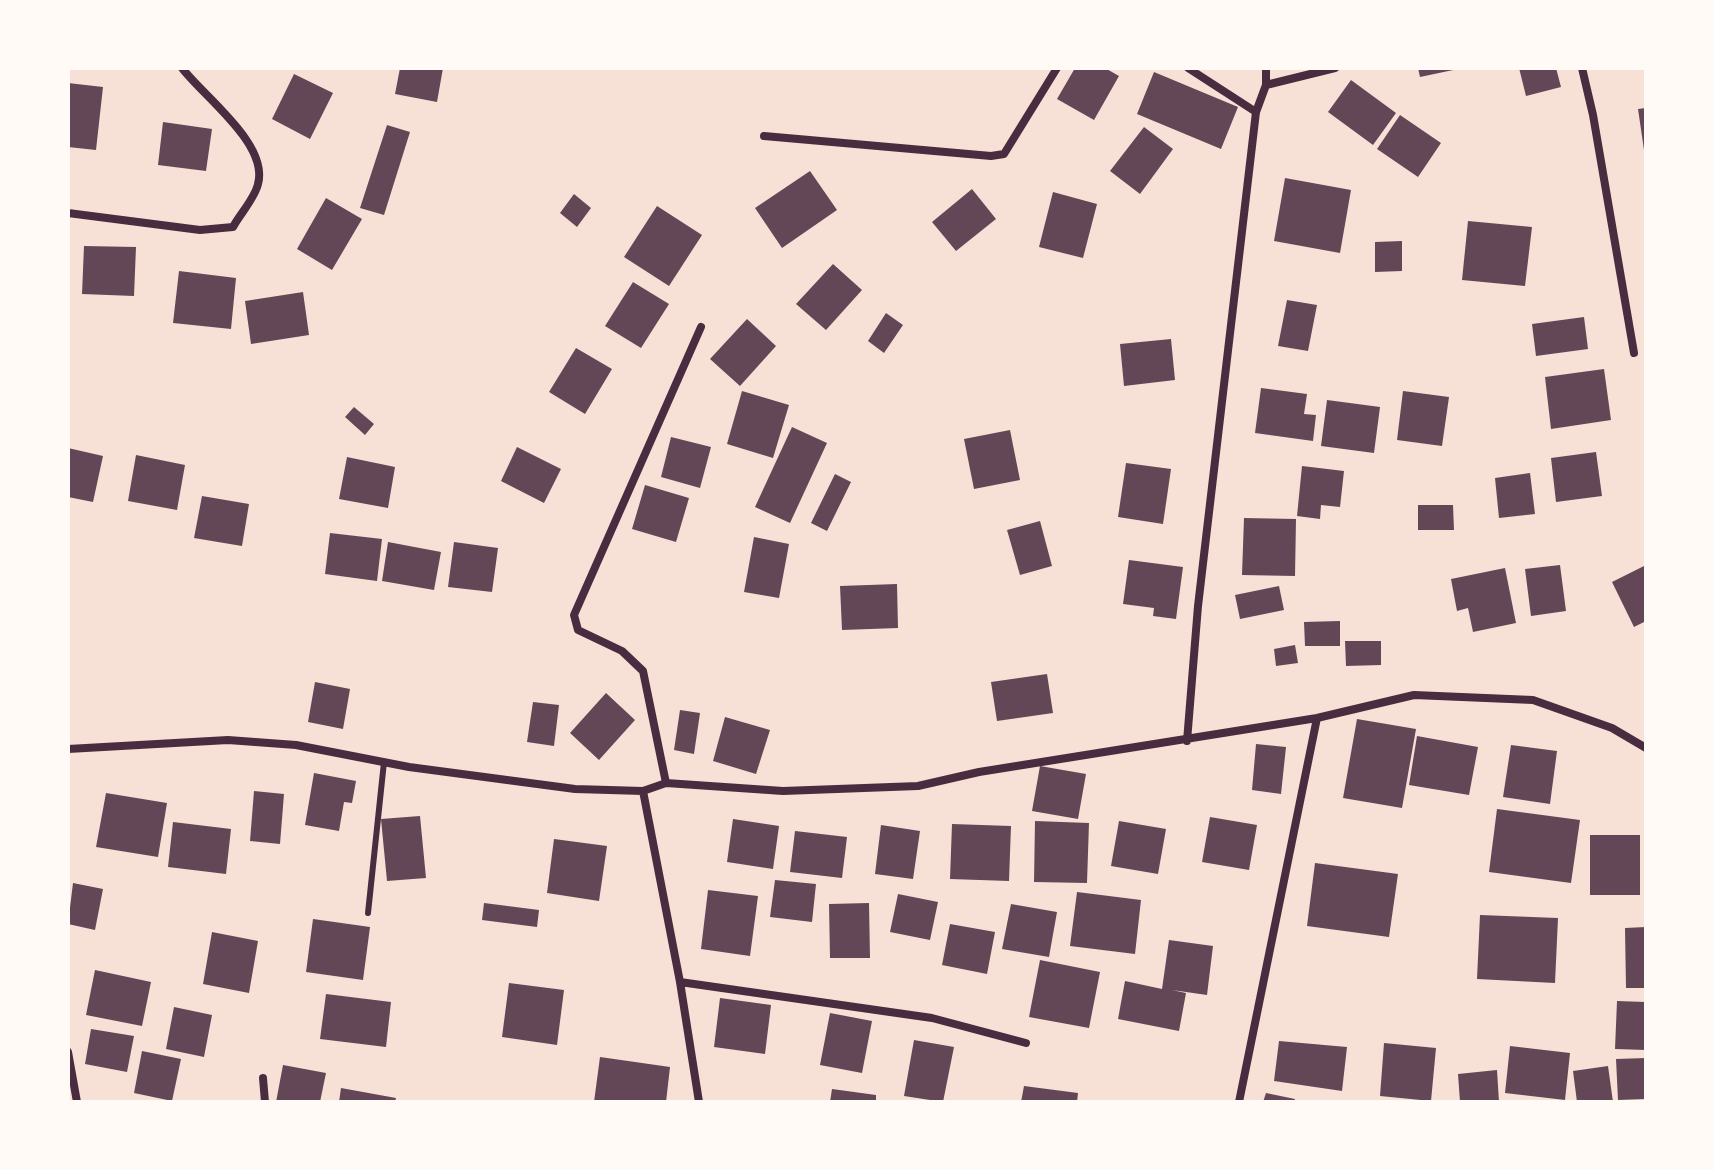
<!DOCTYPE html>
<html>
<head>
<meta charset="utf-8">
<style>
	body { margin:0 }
	#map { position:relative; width:1714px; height:1170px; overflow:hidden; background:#f7e1d7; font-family:Karla,sans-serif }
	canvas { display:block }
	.frame { position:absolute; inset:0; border:70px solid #fffaf5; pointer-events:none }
</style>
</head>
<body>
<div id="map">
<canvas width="1714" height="1170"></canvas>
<div class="frame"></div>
</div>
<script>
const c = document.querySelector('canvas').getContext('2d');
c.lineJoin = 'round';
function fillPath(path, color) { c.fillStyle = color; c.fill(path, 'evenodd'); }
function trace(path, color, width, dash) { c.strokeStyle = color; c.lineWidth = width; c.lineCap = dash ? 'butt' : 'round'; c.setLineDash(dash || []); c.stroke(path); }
fillPath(new Path2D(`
	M400 68H443L437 102 395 94Z
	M1075 68H1105L1119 76 1094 120 1057 99Z
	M1418 68H1458V69L1420 77Z
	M1519 68H1556L1561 87 1526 96Z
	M1154 72 1238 107 1221 149 1137 114Z
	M294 74 333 93 310 139 272 119Z
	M1351 80 1396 113 1373 145 1328 112Z
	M68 83 103 87 96 150 68 147Z
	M1646 108V150H1644L1638 109Z
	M1400 115 1441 143 1418 177 1377 149Z
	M163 122 212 129 206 171 158 165Z
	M387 125 410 132 384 215 360 208Z
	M1144 127 1173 149 1140 194 1110 171Z
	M810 171 837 210 782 248 755 208Z
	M1285 178 1351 190 1340 253 1274 241Z
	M972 189 996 219 956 251 932 222Z
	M1053 192 1097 204 1083 258 1039 247Z
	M574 194 591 208 577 227 560 213Z
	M326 198 362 219 332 270 297 249Z
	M657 206 702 235 669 286 624 257Z
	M1468 221 1532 227 1525 286 1462 280Z
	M1402 241V271L1375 272V242Z
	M84 246 136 247 134 296 82 294Z
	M833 264 862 290 826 330 796 304Z
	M179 271 236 278 231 329 173 323Z
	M633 282 669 304 641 348 605 326Z
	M303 292 309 335 251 344 245 301Z
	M1287 300 1317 305 1308 351 1278 346Z
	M886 313 903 325 884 353 868 341Z
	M1584 317 1588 349 1536 356 1532 324Z
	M747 319 776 346 740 386 710 359Z
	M1171 339 1175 380 1124 386 1120 344Z
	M576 348 612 369 585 414 549 392Z
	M1604 369 1611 420 1551 429 1545 377Z
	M1261 388 1307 394 1304 414 1316 415 1313 441 1255 433Z
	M742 391 789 405 773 458 727 444Z
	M1403 391 1449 397 1442 446 1397 440Z
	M1327 400 1380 407 1374 453 1321 446Z
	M354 407 374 424 365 435 345 417Z
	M792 427 827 443 790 523 755 507Z
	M1010 430 1020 480 974 489 964 439Z
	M671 437 711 447 700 488 661 477Z
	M517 447 561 469 544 503 501 481Z
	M68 448 103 456 93 502 68 497Z
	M1596 452 1602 496 1556 502 1551 458Z
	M136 455 185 465 177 510 128 501Z
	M347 457 395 467 388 508 339 499Z
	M1126 463 1171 469 1163 524 1118 517Z
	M1302 466 1344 471 1340 507 1321 505 1320 519 1297 516Z
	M1530 473 1535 514 1499 518 1495 478Z
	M835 474 851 482 827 531 811 523Z
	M645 485 689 498 676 542 632 529Z
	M202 496 249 504 242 546 194 538Z
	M1418 505H1453L1454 530H1418Z
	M1244 518 1296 519 1295 576 1242 575Z
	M1040 521 1052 566 1020 575 1007 530Z
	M330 533 382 539 377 581 325 574Z
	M754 537 789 544 779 598 744 592Z
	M388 542 441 552 434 590 382 581Z
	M454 542 498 548 492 592 448 587Z
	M1129 560 1183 567 1176 619 1153 616 1154 608 1123 604Z
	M1560 565 1566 611 1531 616 1525 569Z
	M1644 566 1646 621 1634 627 1612 582Z
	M1505 568 1516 623 1473 632 1468 608 1457 611 1451 579Z
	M897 584 898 628 842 630 840 586Z
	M1279 586 1284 610 1240 619 1235 595Z
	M1340 621V646H1305L1304 622Z
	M1345 641H1381V665L1346 666Z
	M1295 645 1298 663 1276 666 1274 649Z
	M1047 674 1053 713 997 721 991 682Z
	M315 682 350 689 343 729 308 722Z
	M606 693 635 720 599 760 570 733Z
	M533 702 559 705 554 746 527 742Z
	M680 710 700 713 694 754 674 750Z
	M725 717 770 730 756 774 713 761Z
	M1357 719 1416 729 1402 808 1343 798Z
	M1417 736 1478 747 1469 795 1409 785Z
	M1256 744 1286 747 1281 794 1252 790Z
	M1511 745 1557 751 1550 804 1503 797Z
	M1040 766 1086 774 1078 819 1032 811Z
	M314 773 356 781 352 803 344 802 339 831 305 825Z
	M254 791 284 794 280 844 250 841Z
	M106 793 167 803 158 857 96 847Z
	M1497 809 1580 820 1571 883 1489 872Z
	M420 816 426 878 387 881 381 819Z
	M1210 817 1257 825 1249 870 1202 862Z
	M733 819 779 826 773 869 727 862Z
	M1035 821 1089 823 1087 883 1034 882Z
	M1119 821 1166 829 1158 874 1111 866Z
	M173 822 231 829 226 874 168 867Z
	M952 824 1011 826 1009 881 950 879Z
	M881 825 920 831 913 879 875 874Z
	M795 831 847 837 842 878 790 872Z
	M1590 835H1640V895H1590Z
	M554 839 607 846 599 901 547 893Z
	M1315 863 1398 874 1389 937 1307 926Z
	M775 880 816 884 812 922 770 917Z
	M73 883 103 889 95 930 68 924Z
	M708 890 758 896 750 956 701 949Z
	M1077 892 1141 900 1135 954 1070 946Z
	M898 894 938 902 930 940 890 932Z
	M484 903 539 910 537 927 482 920Z
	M869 903 870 958H830L829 904Z
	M1011 904 1057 912 1049 957 1002 949Z
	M1480 915 1558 918 1555 983 1477 979Z
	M313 919 370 927 363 980 306 972Z
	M950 924 995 932 987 974 942 965Z
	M1646 927V988H1626L1625 928Z
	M212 932 258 941 249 993 203 984Z
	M1169 940 1213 946 1207 995 1172 990 1186 993 1179 1031 1118 1019 1125 981 1162 989Z
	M1040 960 1100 972 1089 1028 1029 1017Z
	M95 970 151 982 142 1026 86 1015Z
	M509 983 564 990 557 1045 502 1037Z
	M326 994 391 1002 386 1047 320 1039Z
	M720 998 771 1005 765 1054 714 1047Z
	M1617 1001 1646 1002V1050L1615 1049Z
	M174 1007 212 1015 204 1057 166 1049Z
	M830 1013 872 1021 862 1073 820 1065Z
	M91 1029 134 1036 127 1072 85 1064Z
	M914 1040 954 1047 943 1102 904 1096Z
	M1279 1041 1347 1047 1342 1091 1274 1081Z
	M1384 1043 1436 1048 1431 1101 1380 1096Z
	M1510 1046 1570 1053 1565 1100 1505 1093Z
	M142 1051 181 1059 172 1101 134 1093Z
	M600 1057 670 1067 666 1102H594Z
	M1646 1058V1099L1618 1100 1616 1059Z
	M283 1065 326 1073 320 1102H276Z
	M1608 1066 1613 1102H1577L1573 1071Z
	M1497 1070 1499 1102H1460L1458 1074Z
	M1024 1086 1078 1093 1077 1102H1021Z
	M341 1088 396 1098 395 1102H339Z
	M832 1089 876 1095V1102H830Z
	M1266 1093 1295 1099 1294 1102H1263Z`), '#644757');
trace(new Path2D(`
	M368 913 384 762`), '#4a2c40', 6);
trace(new Path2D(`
	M1188 68 1256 112
	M1582 68 1593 115 1634 353
	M1266 85 1335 68
	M764 136 991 156 1004 154 1057 68
	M68 213 200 230 233 227C240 214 255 198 258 184 269 144 204 97 182 68
	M1187 741 1198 606 1256 112 1266 85V68
	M68 749 228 740 296 745 409 767 575 789 643 791 666 783 783 791 918 786 979 772 1317 718 1414 695 1533 700 1612 728 1646 748
	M666 783 643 671 622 651 578 630 574 615 701 327
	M643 791 680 982 699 1102
	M680 982 932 1018 1026 1043
	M68 1052 77 1102
	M263 1078 265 1102
	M1239 1102 1317 718`), '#4a2c40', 8);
</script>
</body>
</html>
